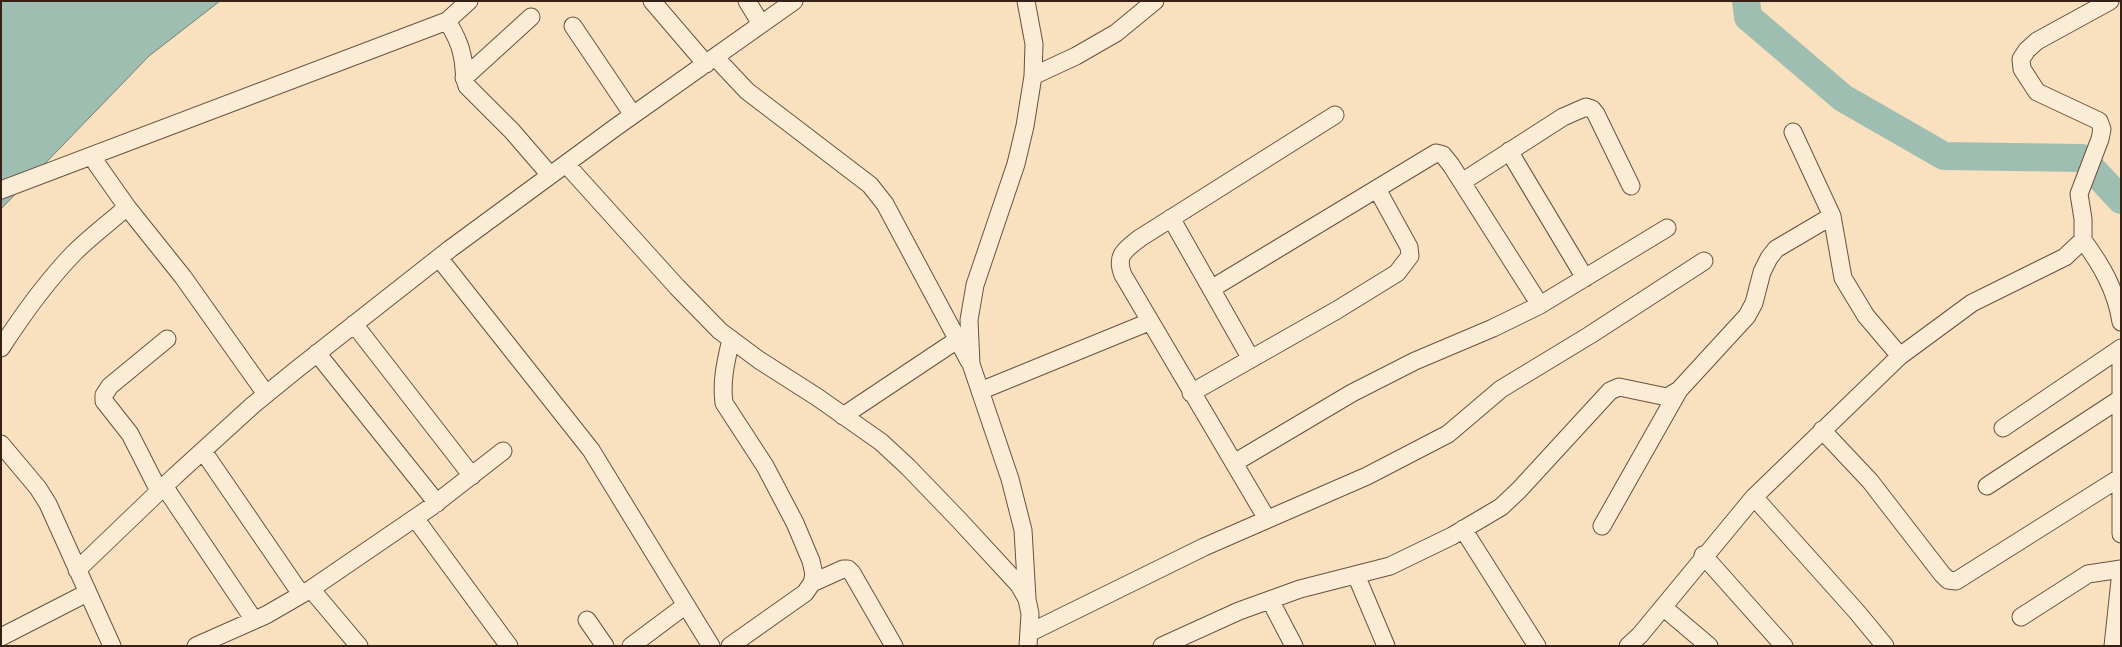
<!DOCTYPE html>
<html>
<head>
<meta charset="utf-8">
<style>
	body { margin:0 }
	#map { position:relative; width:2122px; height:647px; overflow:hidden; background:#f9e1bf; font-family:"Sorts Mill Goudy",serif }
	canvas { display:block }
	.frame { position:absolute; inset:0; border:2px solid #372116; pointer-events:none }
</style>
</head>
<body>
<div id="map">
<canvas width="2122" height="647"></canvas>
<div class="frame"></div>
</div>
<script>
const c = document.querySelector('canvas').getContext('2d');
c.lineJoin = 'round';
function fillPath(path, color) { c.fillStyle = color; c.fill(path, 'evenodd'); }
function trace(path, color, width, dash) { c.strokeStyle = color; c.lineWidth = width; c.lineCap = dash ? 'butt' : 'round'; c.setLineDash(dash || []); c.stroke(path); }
const water = new Path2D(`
	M1 1H220L149 56 1 209Z`);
fillPath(water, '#9ebeb1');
trace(water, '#757f73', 1);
trace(new Path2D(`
	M1746 1 1748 17 1843 98 1944 156 2082 158 2121 200`), '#9ebeb1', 28);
const minor = new Path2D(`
	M652 1 706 64
	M747 1 761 24
	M1026 1 1034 44 1033 76 1025 126 1016 164 975 285 969 320 971 364 1010 479 1023 530 1027 598
	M447 21C454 32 460 43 462 55 465 66 463 76 467 86L512 131 550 175
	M573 26 633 115
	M715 57 747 91 870 185 885 204 969 361
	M1033 76 1076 56 1116 33 1155 1
	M464 78 531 17
	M1793 132 1832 216 1843 278 1866 316 1900 356
	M1509 151 1585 278
	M96 163 127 207 183 277 266 394
	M566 164 677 287 720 331 759 360 817 397 881 442 908 467 960 521 1019 585 1027 599 1030 614 1028 646
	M1462 182 1563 117 1586 107 1592 109 1596 114 1631 186
	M1 190 447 21 469 1
	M1171 218 1251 359
	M2083 240C2102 266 2116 290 2121 322
	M439 258 591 450 711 646
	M1211 289 1436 153 1443 155 1451 165 1540 305
	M354 324 472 476
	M1 348C23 314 46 282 74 253 90 237 110 222 127 207
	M317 353 437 503
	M2121 360V534
	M980 391 1149 322
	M1191 393 1337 310 1397 273 1410 256 1409 247 1377 189
	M843 416 957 340
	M2003 428 2121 348
	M1822 430 1870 481 1942 574 1948 580 1956 581 2121 477
	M1 444 38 488 48 504 112 646
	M203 451 301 594
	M1234 463 1352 393 1415 361 1493 328 1540 305 1667 228
	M164 486 254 620
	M1987 486 2120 399
	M159 491 130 434 104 401V395L110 386 167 339
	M1754 497 1857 612 1885 646
	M415 518 509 646
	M1267 519 1123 275C1115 255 1125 250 1140 238L1335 115
	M1602 526 1679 390
	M1463 529 1537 646
	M1703 555 1784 646
	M77 570 175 476 253 405 296 370 450 249 616 127 794 1
	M1356 575 1386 646
	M812 583 843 569H848L852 573 894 646
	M311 589 359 646
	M1270 600 1294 646
	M1663 607 1709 646
	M2021 617 2088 574 2121 569
	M587 620 605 646
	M1029 633 1204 547 1367 476 1448 434 1501 389 1590 335 1704 261
	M1 637 87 593
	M196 646 266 615 311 589 431 507 503 451
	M631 646 686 605
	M730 646 805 593 812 583 814 574 811 561 795 523 765 466 724 403C721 381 726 361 731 339
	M1162 646 1239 611 1300 589 1390 566 1452 536 1501 507 1519 490 1610 391 1619 387 1667 397 1679 390 1747 316 1754 303 1762 272 1769 258 1776 249 1832 216
	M1628 646 1640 635 1754 497 1900 356 1972 303 2065 257 2083 240V219L2079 194 2100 139 2102 129 2099 121 2037 92 2022 69 2021 59 2027 50 2037 41 2110 1
	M2113 646 2121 571`);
trace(minor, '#685140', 19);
trace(minor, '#fbecd5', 17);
</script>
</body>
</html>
